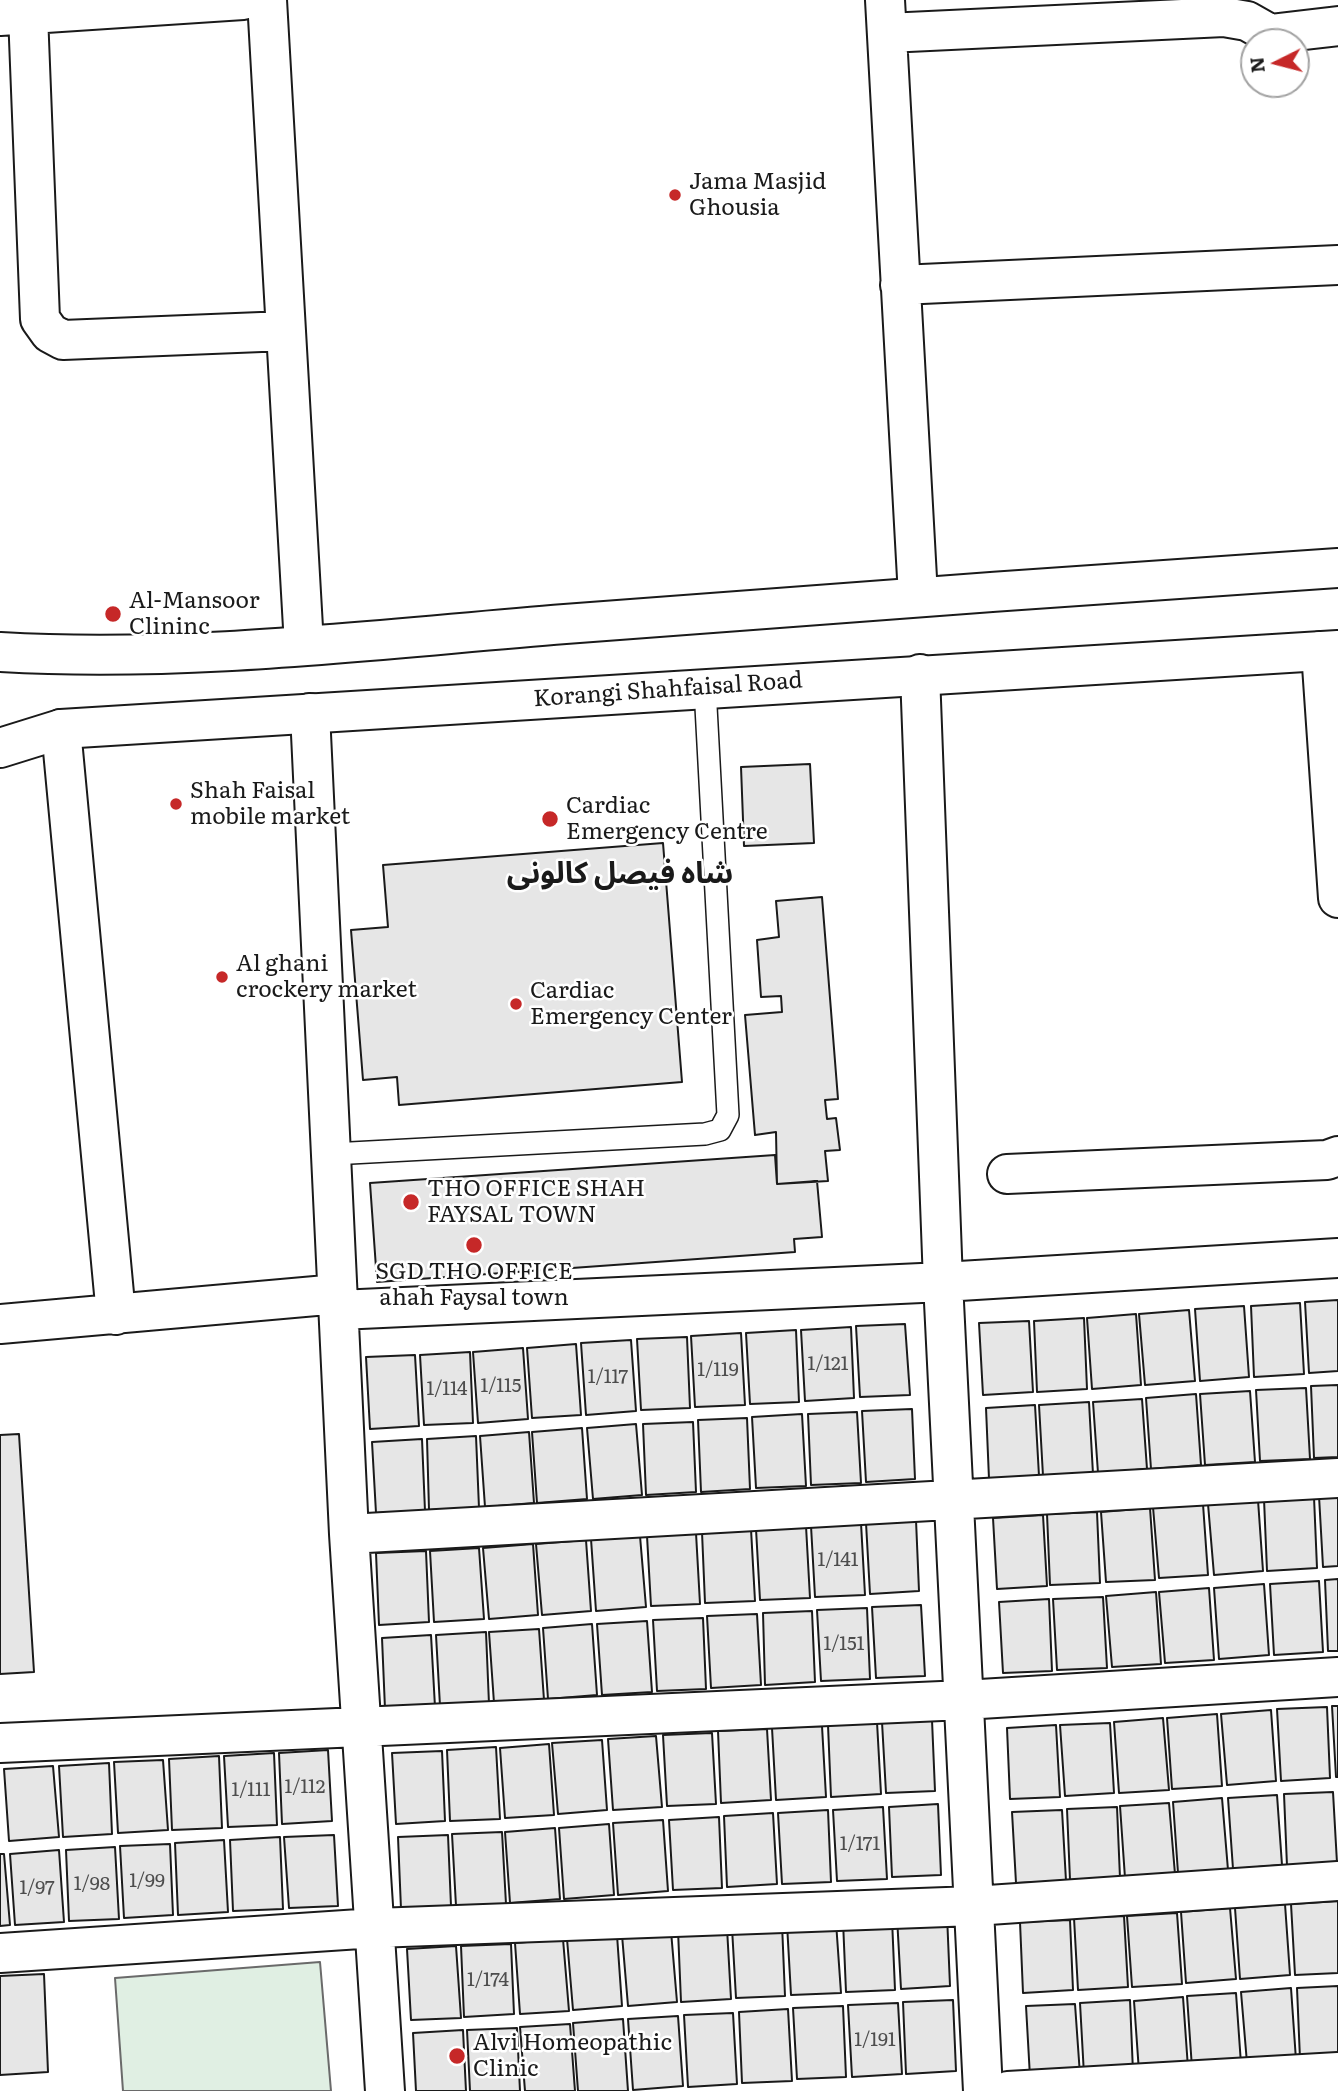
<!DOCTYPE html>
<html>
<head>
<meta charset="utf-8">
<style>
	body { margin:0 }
	#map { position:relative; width:1338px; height:2091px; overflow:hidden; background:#fff; font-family:Literata,serif }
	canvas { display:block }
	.north { position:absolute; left:1240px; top:28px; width:70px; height:70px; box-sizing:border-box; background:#fff; border:2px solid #a3a3a3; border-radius:50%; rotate:264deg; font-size:19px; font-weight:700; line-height:28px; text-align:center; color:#1a1a1a }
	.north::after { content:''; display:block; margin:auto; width:24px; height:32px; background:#c62828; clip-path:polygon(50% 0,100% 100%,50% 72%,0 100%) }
</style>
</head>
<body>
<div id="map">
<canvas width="1338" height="2091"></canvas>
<div class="north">N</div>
</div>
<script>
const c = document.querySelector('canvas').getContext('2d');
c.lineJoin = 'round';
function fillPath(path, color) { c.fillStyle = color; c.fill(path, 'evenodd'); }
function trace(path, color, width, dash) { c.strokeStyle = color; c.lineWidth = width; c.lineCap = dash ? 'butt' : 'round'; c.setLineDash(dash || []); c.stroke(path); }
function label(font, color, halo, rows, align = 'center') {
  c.font = font + ' Literata,"Noto Sans Arabic",serif'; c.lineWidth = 5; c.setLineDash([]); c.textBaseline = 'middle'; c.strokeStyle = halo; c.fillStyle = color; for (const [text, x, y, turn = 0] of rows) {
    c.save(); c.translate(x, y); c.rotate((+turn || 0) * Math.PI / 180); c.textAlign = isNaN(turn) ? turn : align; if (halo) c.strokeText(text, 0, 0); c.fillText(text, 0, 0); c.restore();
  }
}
const green = new Path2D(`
	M320 1962 331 2091H123L115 1978Z`);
fillPath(green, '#e0efe3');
trace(green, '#6a6a6a', 2);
const building = new Path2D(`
	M810 764 814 843 744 846 741 767Z
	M663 843 682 1082 399 1105 397 1077 363 1080 351 930 388 927 383 865Z
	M822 897 838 1099 825 1100 827 1119 836 1118 840 1150 825 1151 828 1181 777 1184 776 1132 755 1135 745 1015 782 1012 781 996 761 997 757 940 779 937 776 901Z
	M775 1155 777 1184 817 1181 822 1237 794 1239 795 1252 377 1282 370 1183Z
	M1338 1300V1371L1309 1373 1305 1302Z
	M1300 1303 1304 1374 1254 1377 1251 1306Z
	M1244 1306 1249 1377 1200 1381 1195 1309Z
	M1189 1310 1195 1381 1145 1385 1139 1314Z
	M1136 1314 1141 1385 1092 1389 1087 1318Z
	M1084 1318 1087 1389 1037 1392 1034 1321Z
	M1029 1321 1033 1392 983 1395 979 1323Z
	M905 1324 910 1395 860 1397 856 1326Z
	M851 1327 854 1398 805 1401 801 1330Z
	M796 1330 799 1402 750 1404 746 1333Z
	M741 1333 745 1405 695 1407 691 1336Z
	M687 1337 690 1408 641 1410 637 1339Z
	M631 1340 636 1411 586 1415 581 1343Z
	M576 1344 581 1415 532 1418 527 1348Z
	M523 1348 528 1419 478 1423 473 1352Z
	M470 1352 473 1423 424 1425 420 1355Z
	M415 1355 419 1426 370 1429 366 1357Z
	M1338 1385V1457L1314 1458 1311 1386Z
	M1306 1388 1310 1459 1260 1461 1256 1390Z
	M1250 1391 1255 1462 1205 1465 1200 1394Z
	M1196 1394 1201 1465 1151 1469 1146 1398Z
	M1142 1399 1147 1469 1098 1473 1093 1402Z
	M1089 1402 1093 1474 1043 1476 1039 1405Z
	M1035 1405 1039 1476 989 1479 986 1408Z
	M912 1409 915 1479 866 1482 862 1411Z
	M857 1412 861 1483 811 1485 808 1414Z
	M802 1414 806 1486 756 1488 752 1417Z
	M747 1418 750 1489 701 1492 698 1420Z
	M693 1422 696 1492 646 1495 643 1424Z
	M636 1424 642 1495 593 1499 587 1428Z
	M582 1428 587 1499 537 1503 532 1432Z
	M529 1432 534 1503 485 1507 480 1436Z
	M19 1434 34 1672 0 1674V1435Z
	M476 1436 479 1508 429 1510 427 1439Z
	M422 1439 425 1511 376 1513 372 1442Z
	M1338 1495V1566L1323 1567 1319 1496Z
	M1314 1497 1317 1568 1267 1571 1264 1499Z
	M1258 1500 1263 1571 1214 1575 1208 1504Z
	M1203 1504 1208 1575 1159 1578 1153 1507Z
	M1150 1508 1155 1580 1106 1582 1101 1512Z
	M1097 1512 1100 1583 1050 1585 1047 1514Z
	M1043 1515 1047 1586 997 1589 993 1518Z
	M916 1520 919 1591 870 1594 866 1523Z
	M861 1523 865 1595 815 1597 811 1526Z
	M806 1526 810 1598 760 1600 756 1529Z
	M751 1529 755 1601 705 1603 702 1532Z
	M696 1533 700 1604 651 1606 647 1536Z
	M640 1536 646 1607 596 1611 591 1539Z
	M586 1540 591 1611 542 1615 536 1544Z
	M533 1544 538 1615 489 1619 483 1548Z
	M479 1548 484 1619 434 1622 430 1551Z
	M426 1551 429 1622 379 1625 376 1553Z
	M1338 1579V1651H1328L1325 1580Z
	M1319 1581 1323 1652 1274 1655 1270 1584Z
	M1264 1584 1269 1655 1219 1659 1214 1588Z
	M1209 1588 1214 1660 1165 1663 1159 1592Z
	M1156 1592 1161 1664 1112 1667 1106 1596Z
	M1103 1597 1107 1668 1057 1670 1053 1599Z
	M1049 1599 1052 1671 1003 1673 999 1602Z
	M921 1605 925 1676 876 1678 872 1607Z
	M867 1608 870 1679 821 1681 817 1610Z
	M812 1611 815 1682 765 1685 763 1613Z
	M757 1614 761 1685 711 1688 707 1616Z
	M703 1618 706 1689 657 1691 653 1620Z
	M647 1621 652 1692 602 1695 597 1624Z
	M592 1624 597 1695 548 1699 543 1628Z
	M539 1629 544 1700 494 1703 489 1632Z
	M486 1632 489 1704 440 1706 436 1635Z
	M431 1635 435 1707 385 1709 382 1638Z
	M1332 1706H1338V1777H1336Z
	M1327 1707 1330 1778 1281 1781 1277 1709Z
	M1271 1710 1276 1781 1227 1785 1221 1714Z
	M1217 1714 1222 1786 1172 1789 1167 1718Z
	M1163 1718 1169 1790 1119 1793 1114 1722Z
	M932 1720 935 1791 886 1793 882 1722Z
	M877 1722 881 1794 831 1797 828 1725Z
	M1110 1723 1114 1793 1065 1796 1060 1725Z
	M1056 1725 1060 1797 1010 1799 1007 1728Z
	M822 1726 826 1797 776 1800 772 1728Z
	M767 1729 771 1800 721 1803 718 1731Z
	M712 1733 716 1804 667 1806 663 1735Z
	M656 1736 662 1807 613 1810 608 1739Z
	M602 1740 607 1810 558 1814 552 1743Z
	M549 1744 554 1815 505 1818 500 1748Z
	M496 1747 500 1819 450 1821 447 1750Z
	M328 1750 332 1821 282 1824 279 1753Z
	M442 1751 445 1821 396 1824 392 1753Z
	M274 1753 277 1825 228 1827 224 1756Z
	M219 1756 222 1828 172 1830 169 1759Z
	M163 1760 168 1830 118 1833 114 1762Z
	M109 1763 112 1834 63 1837 59 1766Z
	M53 1766 59 1837 9 1841 4 1769Z
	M1333 1792 1337 1863 1287 1866 1284 1794Z
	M1277 1795 1282 1865 1233 1869 1228 1798Z
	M1222 1798 1228 1870 1178 1873 1173 1802Z
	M1169 1803 1175 1874 1125 1878 1120 1806Z
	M938 1804 941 1875 892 1877 889 1807Z
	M883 1807 887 1879 837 1881 833 1810Z
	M1117 1807 1120 1878 1070 1880 1067 1809Z
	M828 1810 831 1882 782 1884 778 1813Z
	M1062 1810 1066 1881 1016 1883 1012 1812Z
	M773 1813 777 1884 727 1887 724 1816Z
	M719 1817 722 1888 673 1890 669 1820Z
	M663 1820 668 1891 618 1895 613 1823Z
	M609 1824 614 1895 564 1899 559 1828Z
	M555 1828 560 1899 510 1903 505 1832Z
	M502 1832 506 1904 456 1906 452 1834Z
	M334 1835 338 1906 289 1908 284 1837Z
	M448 1835 451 1906 401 1909 398 1837Z
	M280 1837 283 1909 233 1911 230 1840Z
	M224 1840 228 1912 178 1915 175 1843Z
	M170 1844 173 1915 124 1918 120 1846Z
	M115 1847 119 1919 69 1921 66 1850Z
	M59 1850 64 1922 15 1925 10 1854Z
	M0 1854H4L10 1925 0 1926Z
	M1338 1901V1973L1295 1975 1291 1904Z
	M1285 1904 1290 1975 1240 1979 1235 1908Z
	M1230 1908 1236 1979 1186 1983 1181 1912Z
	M1177 1913 1182 1984 1132 1987 1127 1916Z
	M947 1915 950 1986 901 1989 897 1917Z
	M1124 1916 1128 1987 1078 1990 1074 1918Z
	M892 1919 895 1990 846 1992 843 1921Z
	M1070 1920 1073 1990 1023 1993 1020 1922Z
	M836 1922 841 1993 791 1995 787 1924Z
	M782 1924 785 1996 736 1998 732 1928Z
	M727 1928 731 1999 681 2002 678 1930Z
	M671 1931 677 2002 628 2006 622 1935Z
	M617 1935 622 2006 573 2010 567 1939Z
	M563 1939 569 2011 520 2014 515 1943Z
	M511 1944 514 2014 464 2017 461 1946Z
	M456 1946 461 2018 411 2020 407 1949Z
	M44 1974 48 2072 0 2075V1976Z
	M1338 1986V2057L1300 2059 1297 1988Z
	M1291 1988 1296 2060 1247 2063 1241 1992Z
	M1236 1993 1241 2064 1192 2068 1187 1996Z
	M1183 1997 1188 2068 1139 2072 1134 2001Z
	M953 2000 956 2071 906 2074 903 2002Z
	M1130 2000 1133 2072 1084 2075 1080 2003Z
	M898 2003 902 2074 852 2077 848 2005Z
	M1075 2004 1080 2075 1030 2077 1026 2006Z
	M843 2006 846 2077 797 2079 793 2008Z
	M788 2009 792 2081 742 2083 739 2012Z
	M733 2013 737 2084 688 2087 684 2015Z
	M678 2016 683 2086 633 2090 628 2019Z
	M623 2019 628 2091H578L573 2023Z
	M570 2024 575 2091H525L520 2027Z
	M517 2028 520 2091H470L467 2030Z
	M463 2030 466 2091H416L413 2033Z`);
fillPath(building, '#e6e6e6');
trace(building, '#1a1a1a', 2);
const service = new Path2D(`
	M332 1154 705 1134 720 1130 728 1115 705 688`);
const minor = new Path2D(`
	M267 0 304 645
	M885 0 918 596
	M28 14 40 319 50 333 63 340 286 331
	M0 16 243 0
	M887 33 1224 17 1247 21 1270 34 1338 26
	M900 285 1338 265
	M1321 651 1338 898
	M920 674 943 1282 983 2091
	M310 713 349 1534 385 2091
	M61 729 116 1315
	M1007 1174 1327 1160 1338 1156
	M339 1310 943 1282 1338 1258
	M0 1324 338 1294
	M349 1534 1338 1478
	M0 1743 964 1700 1338 1677
	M0 1953 375 1928 974 1906 1338 1881
	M1008 2091 1338 2072`);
const primary = new Path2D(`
	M0 652C188 663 378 639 565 624 823 604 1080 585 1338 568
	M0 748 61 729 1338 650`);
trace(service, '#1a1a1a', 24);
trace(minor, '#1a1a1a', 42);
trace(primary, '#1a1a1a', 42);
trace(service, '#fff', 21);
trace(minor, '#fff', 38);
trace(primary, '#fff', 38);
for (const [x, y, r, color] of [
	[675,195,7,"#c62828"],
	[113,614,9,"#c62828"],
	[176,804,7,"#c62828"],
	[550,819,9,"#c62828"],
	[222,977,7,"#c62828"],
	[516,1004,7,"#c62828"],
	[411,1202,9,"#c62828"],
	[474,1245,9,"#c62828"],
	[457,2056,9,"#c62828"]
]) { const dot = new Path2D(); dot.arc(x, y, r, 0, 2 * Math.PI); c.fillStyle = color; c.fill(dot); trace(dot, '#fff', 2.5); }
label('19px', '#4d4d4d', null, [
	["1/121",828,1364],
	["1/119",718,1370],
	["1/117",608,1377],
	["1/115",501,1386],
	["1/114",447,1389],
	["1/141",838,1560],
	["1/151",844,1644],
	["1/112",305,1787],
	["1/111",251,1790],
	["1/171",860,1844],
	["1/99",147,1881],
	["1/98",92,1884],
	["1/97",37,1888],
	["1/174",488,1980],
	["1/191",875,2040]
]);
label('23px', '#1a1a1a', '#fff', [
	["Jama Masjid",689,182],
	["Ghousia",689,208],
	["Al-Mansoor",129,601],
	["Clininc",129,627],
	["Shah Faisal",190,791],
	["mobile market",190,817],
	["Cardiac",566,806],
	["Emergency Centre",566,832],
	["Al ghani",236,964],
	["crockery market",236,990],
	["Cardiac",530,991],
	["Emergency Center",530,1017],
	["THO OFFICE SHAH",427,1189],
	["FAYSAL TOWN",427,1215],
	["SGD THO OFFICE",474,1272,"center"],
	["ahah Faysal town",474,1298,"center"],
	["Alvi Homeopathic",473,2043],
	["Clinic",473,2069]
], 'left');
label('23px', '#1a1a1a', '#fff', [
	["Korangi Shahfaisal Road",668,690,-4]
]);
label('bold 30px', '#1a1a1a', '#fff', [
	["شاہ فیصل کالونی",620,874]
]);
</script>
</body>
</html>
